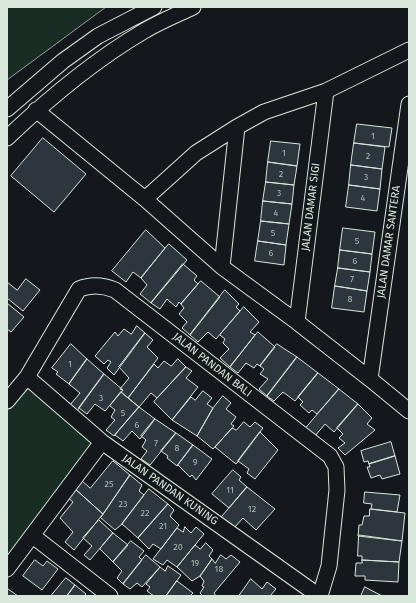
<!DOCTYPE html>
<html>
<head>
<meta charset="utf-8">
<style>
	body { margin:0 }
	#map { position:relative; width:416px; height:603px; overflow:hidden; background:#14181c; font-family:"Fira Sans",sans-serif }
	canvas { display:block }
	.frame { position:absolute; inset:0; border:8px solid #d8e6dc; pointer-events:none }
</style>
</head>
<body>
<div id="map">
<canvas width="416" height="603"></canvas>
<div class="frame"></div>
</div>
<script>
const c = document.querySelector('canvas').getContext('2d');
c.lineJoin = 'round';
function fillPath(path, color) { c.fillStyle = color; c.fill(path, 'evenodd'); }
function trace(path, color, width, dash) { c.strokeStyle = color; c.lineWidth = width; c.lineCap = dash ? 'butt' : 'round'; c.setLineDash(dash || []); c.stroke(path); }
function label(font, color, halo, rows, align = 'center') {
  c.font = font + ' "Fira Sans",sans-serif'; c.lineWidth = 3; c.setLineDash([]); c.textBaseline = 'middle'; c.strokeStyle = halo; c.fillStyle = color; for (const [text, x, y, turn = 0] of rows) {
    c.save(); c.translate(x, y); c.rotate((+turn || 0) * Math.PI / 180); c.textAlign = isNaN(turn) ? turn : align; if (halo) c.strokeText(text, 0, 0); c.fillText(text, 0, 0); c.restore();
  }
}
const green = new Path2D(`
	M7 7H106L7 80Z
	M26 378 104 444 7 567V401Z`);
fillPath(green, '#1a2d24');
trace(green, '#939e99', 1);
const building = new Path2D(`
	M357 124 392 128 389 147 354 143Z
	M43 138 86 174 54 212 11 176Z
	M271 141 300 144 297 166 268 162Z
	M354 143 385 147 382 169 351 165Z
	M268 162 297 166 294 185 266 182Z
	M351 165 382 169 380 189 349 185Z
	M266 182 294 185 292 204 263 201Z
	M349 185 380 189 377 211 346 207Z
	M263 201 292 204 289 224 261 221Z
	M261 221 289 224 286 245 258 241Z
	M343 228 375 232 372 254 340 250Z
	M146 230 165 248 141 278 133 272 126 282 112 271Z
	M258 241 286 245 284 265 255 261Z
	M169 244 187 260 151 303 140 294 147 285 141 278Z
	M340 250 372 254 370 272 338 268Z
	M183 264 197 276 194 280 198 284 181 304 179 302 176 307 167 299 160 309 151 303Z
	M338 268 370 272 367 291 335 286Z
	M26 279 40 290 23 311 7 298V282L17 290Z
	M201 281 220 297 190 335 182 328 187 322 179 314 184 308 181 304Z
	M335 286 367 291 364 312 332 308Z
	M225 290 239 304 236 307 240 311 216 339 208 332 198 342 190 335Z
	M7 303 24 317 11 332 7 329Z
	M244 307 259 322 250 332 255 335 230 367 220 358 229 349 223 343 225 339 220 335Z
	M137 326 145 333 114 375 107 368 111 362 108 360 104 364 95 356 115 332 118 336 124 329 131 334Z
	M258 332 275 347 260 366 257 364 254 368 246 363 238 373 230 367Z
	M145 333 153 340 147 347 158 358 128 398 121 392 123 390 120 389 129 378 119 367Z
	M71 344 87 359 69 384 56 374 58 372 52 368Z
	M277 344 297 357 267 396 259 389 268 379 260 374 264 369 260 366Z
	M297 357 318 373 295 401 283 392 274 401 267 396Z
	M87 359 104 374 77 411 70 405 80 393 69 384Z
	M178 359 186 367 157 398 151 393 139 407 128 398 154 364 158 368 164 361 171 366Z
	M186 367 192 371 186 378 198 387 172 420 154 402Z
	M318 373 339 389 317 414 312 410 309 413 300 405 303 402 298 397Z
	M104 374 123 390 105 411 95 404 87 414 79 408Z
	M339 389 358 404 334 432 325 424 315 436 306 428Z
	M203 391 212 398 207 404 213 408 197 436 172 420 191 397 195 400Z
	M121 392 139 407 114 436 106 430 115 420 111 417 115 410 110 406Z
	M223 396 231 403 226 409 236 417 231 424 234 426 213 449 197 436 213 408Z
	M358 404 372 418 367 424 375 430 345 455 338 448 345 443 339 438 343 434 337 428Z
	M139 407 155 419 140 439 132 431 123 441 115 435Z
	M155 419 176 433 150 465 141 459 147 451 142 447 146 440 141 436Z
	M244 422 250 427 255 422 263 428 236 464 215 447 232 428 236 430Z
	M260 432 278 450 255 479 247 473 249 469 238 461Z
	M176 433 193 445 177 466 167 458 168 456 161 451Z
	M391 442 395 456 369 464 368 461 364 462 361 451Z
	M193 445 212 459 196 480 192 475 190 477 178 465Z
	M395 456 400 474 382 479 380 475 371 478 367 467H370L369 464Z
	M113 461 130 475 103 514 74 488 81 480 90 488Z
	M233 470 241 477 239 480 247 487 229 508 212 494Z
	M130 475 142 485 139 491 144 495 122 524 115 530 101 518Z
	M247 487 275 509 256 530 243 518 233 529 220 519Z
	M74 488 103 514 74 550 65 542 73 532 60 518 73 502 67 497Z
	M149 489 168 504 138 538 122 524Z
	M365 492 400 495 397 512 371 509 372 504 364 503Z
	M168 504 174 510 170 516 179 525 161 549 153 544 149 549 138 538Z
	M370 509 405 513 402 541 358 536 359 525H362L364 516H369Z
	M99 520 113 533 90 560 84 555 92 546 83 538Z
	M185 527 191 533 196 527 204 534 177 567 167 560 163 565 153 559 177 528 183 532Z
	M113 533 128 545 113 562 100 549Z
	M359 535 402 541 399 562 362 560V556H358Z
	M131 541 144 551 139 557 142 560 123 584 117 578 122 571 113 562Z
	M206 543 213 550 209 556 212 559 200 576 192 581 177 567 195 545 200 549Z
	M146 555 160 567 142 587 137 583 130 589 123 584Z
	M221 555 226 559 231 555 240 562 214 593 216 596H203L200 593 204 587 202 586 204 581 200 576 212 559 215 563Z
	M35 560 43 566 47 561 58 569 42 590 23 576Z
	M362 560 399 562 398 582 365 580V576H355L356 563H362Z
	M168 566 181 575 166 596H154L147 591 150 587 146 584 160 567 165 571Z
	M66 578 75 585 67 596H51Z
	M251 579 262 589 267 582 276 589 270 596H239Z
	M177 581 193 593 190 596H166Z
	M75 585 86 594 84 596H67Z
	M365 587 382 596H361Z
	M8 589 18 596H7Z`);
fillPath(building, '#2c363c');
trace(building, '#d8e6dc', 1);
const street = new Path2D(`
	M7 109 63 61 98 36 154 7
	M36 110 145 199 222 267 297 322 370 379 409 411
	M7 138C49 98 93 61 144 31 159 22 176 15 193 7
	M145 199 196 153 237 127 264 112 326 91 409 50
	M222 267 237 127
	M297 322 326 91
	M27 377 102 442 319 596
	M370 379 409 104
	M7 401 27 377 79 289C92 284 103 285 115 290L330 456 336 467 337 490 329 566 320 596
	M33 536 110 596
	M7 569 102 442`);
trace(street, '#d8e6dc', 17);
trace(street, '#14181c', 15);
label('9px', '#adbab4', null, [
	["1",373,136],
	["1",284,153],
	["2",368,156],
	["2",281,174],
	["3",366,177],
	["3",279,193],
	["4",363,198],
	["4",276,213],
	["5",273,233],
	["5",357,241],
	["6",271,253],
	["6",355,261],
	["7",352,279],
	["8",350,299],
	["1",70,364],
	["3",101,398],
	["5",123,413],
	["6",137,425],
	["7",156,443],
	["8",177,448],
	["9",195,462],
	["25",109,484],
	["11",230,490],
	["23",123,504],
	["12",252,509],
	["22",145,513],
	["21",163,526],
	["20",178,547],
	["19",195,563],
	["18",219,569]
]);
label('11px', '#d8e6dc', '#14181c', [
	["JALAN DAMAR SIGI",311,207,-83],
	["JALAN DAMAR SANTERA",389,242,-82],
	["JALAN PANDAN BALI",212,365,38],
	["JALAN PANDAN KUNING",170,490,35]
]);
</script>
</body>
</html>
